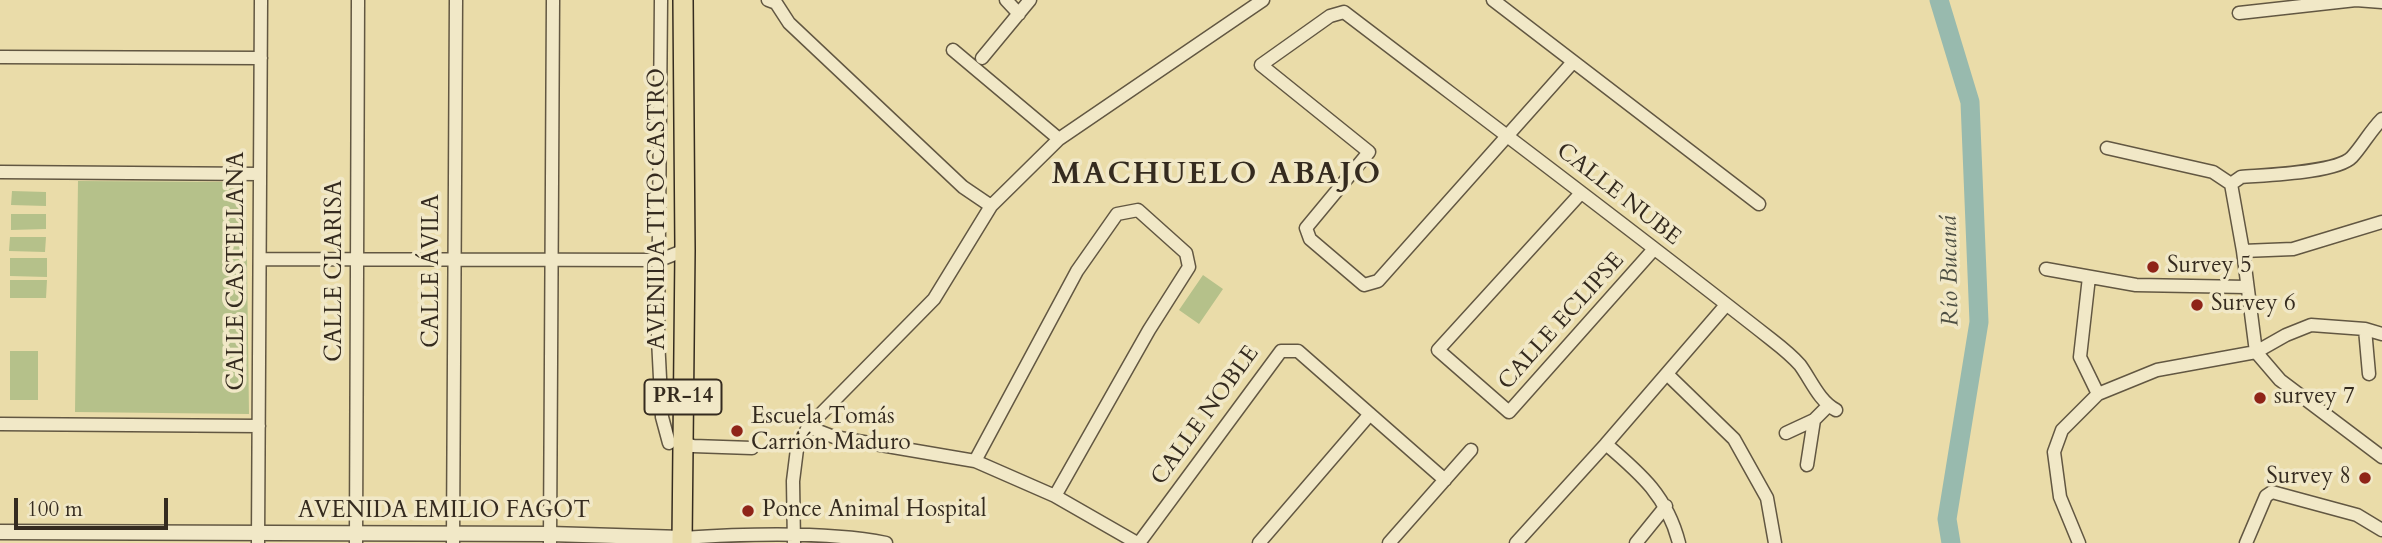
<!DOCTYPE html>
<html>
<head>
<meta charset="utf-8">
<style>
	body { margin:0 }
	#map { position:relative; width:2382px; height:543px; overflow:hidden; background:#eadca9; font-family:Cardo,serif }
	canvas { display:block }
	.scale { position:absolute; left:14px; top:498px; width:154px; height:32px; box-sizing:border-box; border:4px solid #352b1f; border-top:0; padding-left:9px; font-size:21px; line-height:24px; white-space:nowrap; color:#352b1f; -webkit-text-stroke:5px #f1e8c7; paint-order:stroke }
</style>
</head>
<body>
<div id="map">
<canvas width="2382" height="543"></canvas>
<div class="scale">100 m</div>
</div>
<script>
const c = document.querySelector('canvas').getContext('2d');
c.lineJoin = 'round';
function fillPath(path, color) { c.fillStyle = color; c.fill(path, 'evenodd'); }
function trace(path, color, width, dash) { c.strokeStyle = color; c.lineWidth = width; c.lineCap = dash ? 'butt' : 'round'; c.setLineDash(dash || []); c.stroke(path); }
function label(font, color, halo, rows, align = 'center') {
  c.font = font + ' Cardo,serif'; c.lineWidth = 7; c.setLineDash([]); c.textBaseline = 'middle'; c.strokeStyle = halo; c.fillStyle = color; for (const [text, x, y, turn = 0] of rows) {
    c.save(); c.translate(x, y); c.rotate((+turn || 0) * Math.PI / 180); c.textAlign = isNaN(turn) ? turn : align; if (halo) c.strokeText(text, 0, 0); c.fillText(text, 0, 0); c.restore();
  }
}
fillPath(new Path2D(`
	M78 181 246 182 249 414 75 412Z
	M12 191 46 192V206L11 205Z
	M11 214H46V229L11 230Z
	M10 237H46L45 252 9 251Z
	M10 258H47V277L10 276Z
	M1203 275 1223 289 1199 324 1179 310Z
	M10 280H47L46 298H10Z
	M10 351H38V400H10Z`), '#b5c18a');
trace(new Path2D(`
	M1939 0 1970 102 1979 322 1947 519 1951 543`), '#98baae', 19);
const minor = new Path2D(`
	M661 0 658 339 662 417 669 443
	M768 0 776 3 789 23 963 187 991 206
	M1006 0 1019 14
	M1493 0 1759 204
	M2239 13 2356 0 2382 2
	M953 50 1059 139
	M0 57 261 58
	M982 58 1030 0
	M1573 62 1378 281 1364 285 1310 239 1306 228 1369 152 1261 65 1330 16 1344 12C1487 121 1631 229 1772 340 1781 347 1792 356 1800 365 1811 380 1819 401 1836 410
	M2107 148 2213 172 2231 184 2243 251 2256 352 2280 380 2382 457
	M0 172 260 174
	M2231 184 2241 177C2264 175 2337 173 2352 157 2363 145 2370 131 2382 119
	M1581 193 1438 350 1509 412 1654 249
	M2243 251 2293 249 2382 222
	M260 259 660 260 685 250
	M2046 269 2136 285 2247 287
	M2089 277 2080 357 2098 394
	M2365 329 2369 374
	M1667 374 1734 439 1767 498 1775 543
	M0 424 259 426
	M808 427 834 437 975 461 1055 496 1137 543
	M1786 433 1814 420
	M683 443 693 446 752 448
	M1606 444C1641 474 1667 496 1679 543
	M975 461 1077 271 1117 214 1138 210 1186 253 1189 267 1149 330 1055 496
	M1807 465 1814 420 1828 406
	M682 538C744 534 826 531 886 543
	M258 543 261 0
	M356 543 358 0
	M453 543 456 0
	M550 543 553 0
	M794 543 793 481 797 449 808 427 934 299 991 206 1059 139 1263 0
	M1139 543 1281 351H1298L1445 480
	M1259 543 1370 414
	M1389 543 1471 450
	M1516 543 1606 444 1726 305
	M1636 543 1666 506
	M2079 543 2060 497 2054 452 2062 430 2098 394 2157 370 2256 352 2286 335 2311 325 2365 329 2382 334
	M2246 543 2266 496 2272 492 2357 515 2382 530`);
const tertiary = new Path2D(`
	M0 532 550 534 682 538`);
const primary = new Path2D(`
	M682 543 685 250 683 0`);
trace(minor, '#625742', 15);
trace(tertiary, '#625742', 17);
trace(primary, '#352b1f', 22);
trace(minor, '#f1e8c7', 12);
trace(tertiary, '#f1e8c7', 14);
trace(primary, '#eadca9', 19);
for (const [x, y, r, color] of [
	[2153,267,7,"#8f2418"],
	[2197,305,7,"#8f2418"],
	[2260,398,7,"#8f2418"],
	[737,431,7,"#8f2418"],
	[2365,478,7,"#8f2418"],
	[748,511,7,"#8f2418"]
]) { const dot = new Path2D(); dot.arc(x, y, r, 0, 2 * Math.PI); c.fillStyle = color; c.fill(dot); trace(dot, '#f1e8c7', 2.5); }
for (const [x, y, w] of [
	[683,397,77]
]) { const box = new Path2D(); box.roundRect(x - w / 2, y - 17.5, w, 35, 5); c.fillStyle = '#f1e8c7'; c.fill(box); trace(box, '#352b1f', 2); }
label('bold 21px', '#352b1f', null, [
	["PR-14",683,397]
]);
label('23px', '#352b1f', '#f1e8c7', [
	["CALLE NUBE",1618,195,38],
	["AVENIDA TITO CASTRO",659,209,-90],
	["CALLE CASTELLANA",238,271,-90],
	["CALLE CLARISA",336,271,-90],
	["CALLE ÁVILA",433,271,-90],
	["CALLE ECLIPSE",1562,322,-48],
	["CALLE NOBLE",1206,416,-54],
	["AVENIDA EMILIO FAGOT",444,512]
]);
label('23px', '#352b1f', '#f1e8c7', [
	["Survey 5",2167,267],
	["Survey 6",2211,305],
	["survey 7",2274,398],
	["Escuela Tomás",751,418],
	["Carrión Maduro",751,444],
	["Survey 8",2351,478,"right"],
	["Ponce Animal Hospital",762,511]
], 'left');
label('italic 24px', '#4e4f43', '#f1e8c7', [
	["Río Bucaná",1951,271,-91]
]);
c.letterSpacing = '2px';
label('bold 30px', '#352b1f', '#f1e8c7', [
	["MACHUELO ABAJO",1217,176]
]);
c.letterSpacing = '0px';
</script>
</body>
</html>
